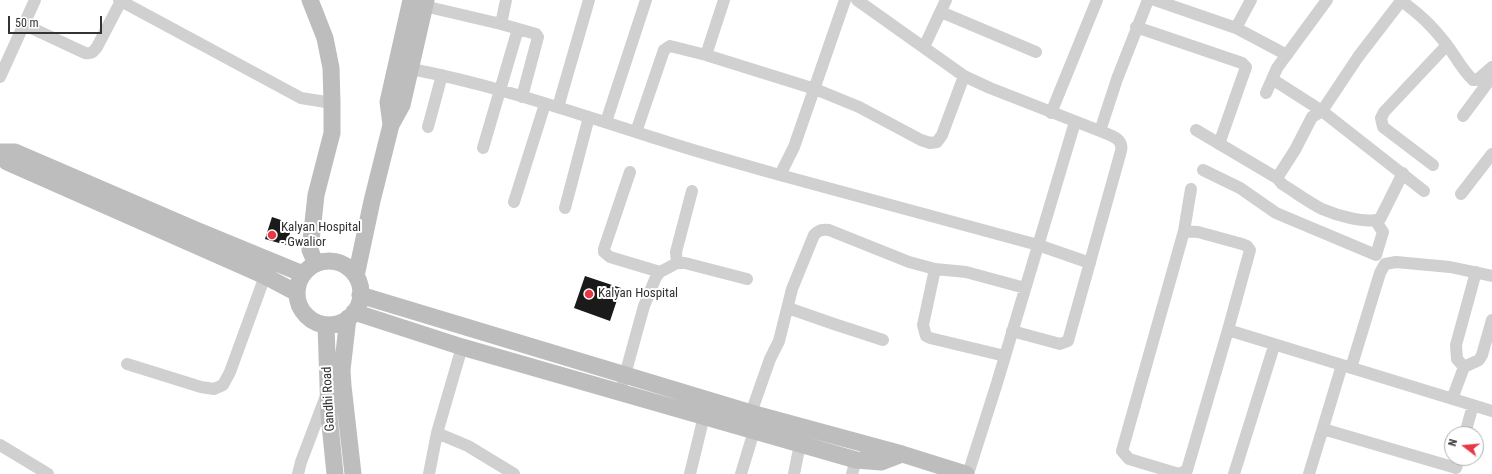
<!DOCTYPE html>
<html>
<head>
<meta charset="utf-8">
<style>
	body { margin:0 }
	#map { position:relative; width:1492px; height:474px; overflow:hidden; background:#fff; font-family:"Roboto Condensed",sans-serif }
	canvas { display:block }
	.north { position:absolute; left:1444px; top:426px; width:40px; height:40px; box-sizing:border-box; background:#fff; border:1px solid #adadad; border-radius:50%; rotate:286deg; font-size:11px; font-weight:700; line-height:16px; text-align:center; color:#333 }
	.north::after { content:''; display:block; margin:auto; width:14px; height:18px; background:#e63946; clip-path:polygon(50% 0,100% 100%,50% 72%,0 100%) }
	.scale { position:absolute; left:8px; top:16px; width:94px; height:18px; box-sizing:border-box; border:2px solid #333; border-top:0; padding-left:5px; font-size:12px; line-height:14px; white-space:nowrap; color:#333; -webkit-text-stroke:3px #fff; paint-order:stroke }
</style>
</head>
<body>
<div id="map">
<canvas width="1492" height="474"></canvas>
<div class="north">N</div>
<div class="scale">50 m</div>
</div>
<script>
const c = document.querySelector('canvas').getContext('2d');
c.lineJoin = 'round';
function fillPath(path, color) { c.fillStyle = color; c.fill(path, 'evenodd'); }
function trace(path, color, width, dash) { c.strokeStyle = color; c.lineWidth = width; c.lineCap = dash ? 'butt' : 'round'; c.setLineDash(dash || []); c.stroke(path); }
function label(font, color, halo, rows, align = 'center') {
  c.font = font + ' "Roboto Condensed",sans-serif'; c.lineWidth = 4; c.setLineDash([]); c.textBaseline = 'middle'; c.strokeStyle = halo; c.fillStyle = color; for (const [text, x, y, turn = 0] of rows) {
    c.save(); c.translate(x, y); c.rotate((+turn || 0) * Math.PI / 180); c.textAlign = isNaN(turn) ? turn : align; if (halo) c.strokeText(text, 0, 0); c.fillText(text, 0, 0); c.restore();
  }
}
fillPath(new Path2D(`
	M272 217 293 224 286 245 265 239Z
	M585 276 621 288 610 321 574 308Z`), '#1a1a1a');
trace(new Path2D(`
	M119 0 301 98 332 103
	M857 0 964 76 990 88 1100 131C1110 135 1124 138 1121 151L1068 341 1060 344 1012 331
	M1155 0 1236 28 1287 55
	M1400 0C1420 14 1432 26 1447 45 1456 57 1462 70 1473 80H1477L1492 67
	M424 6 501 24 536 34 538 37 522 97
	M941 12 1036 52
	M23 24 85 53C92 54 93 52 97 47L121 1
	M501 24 506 0
	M1136 27 1242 63 1246 67 1219 144
	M1236 28 1251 0
	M924 47 946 0
	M706 55 724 0
	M411 69C496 85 578 114 661 140 701 153 741 164 780 175L794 147 845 0
	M0 77 35 0
	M1272 79 1322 111 1358 57 1401 1
	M1266 93 1277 68 1327 0
	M558 107 589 0
	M1051 113 1097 0
	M1463 116 1492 77
	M606 122 646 0
	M428 127 442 75
	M1196 130 1277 178 1282 184C1295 192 1308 202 1322 209 1336 215 1365 224 1380 219L1403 173
	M1100 131 1117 79 1148 0
	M636 132 664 50 670 46 706 55 815 89 859 107 921 140 930 143 937 142 942 135 964 76
	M483 148 518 29
	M1433 165 1383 127 1381 118 1384 112 1447 45
	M1203 170 1240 188 1276 213 1376 255 1383 232 1375 220
	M630 172 604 249V252L610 257 660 272
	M780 175 1038 245 1090 263
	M1277 178 1295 150 1312 117 1322 111 1424 191
	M1461 194 1492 154
	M514 202 545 104
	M565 208 589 117
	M1184 231 1198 232 1242 244 1247 246 1250 250 1228 330 1187 470 1179 474 1129 459 1122 451 1184 231 1191 189
	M677 263 676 252 692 191
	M935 269 923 325 926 336 930 338 1005 356
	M788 308 834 324 883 340
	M1228 330 1492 411
	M127 364 201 387 214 389 223 385 230 372 265 276
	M1464 367 1457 359 1456 345 1476 272
	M1351 368 1380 273 1385 264 1396 262 1450 267 1492 276
	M623 382 644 306 656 277 660 272 677 263H685L747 279
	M1452 399 1464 367 1479 360 1482 355 1492 320
	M751 413 770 359 779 341 792 289 814 235C819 230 822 229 829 230L909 262 935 269 966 272 1025 288
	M1323 429 1456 468 1459 458
	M437 433 468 446 514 474
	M1465 434 1473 405
	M0 445 48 474
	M298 474 301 462 326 396
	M429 474 437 433 462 347
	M690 474 704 416
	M741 474 754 431
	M794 474 800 444
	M852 474 856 460
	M968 474 997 383 1075 122
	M1234 474 1274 346
	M1309 474 1342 365`), '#d0d0d0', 12);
trace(new Path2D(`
	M310 0 325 38 331 68 332 103V133L316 195 310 250 316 264
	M391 125 388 102 411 0
	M0 152H15L196 230 303 274
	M0 155 7 162 265 276 297 293
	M297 293a32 32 0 1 1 64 0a32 32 0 1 1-64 0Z
	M356 276 372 201 391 125 402 105 426 0
	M360 295 751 413 902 454 966 474
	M354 312 462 347 856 460 881 462 902 454
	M348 318 342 370 343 386 353 474
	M326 325 329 415 335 474`), '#bdbdbd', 17);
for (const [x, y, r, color] of [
	[272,235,5,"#e63946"],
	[589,294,5,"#e63946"]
]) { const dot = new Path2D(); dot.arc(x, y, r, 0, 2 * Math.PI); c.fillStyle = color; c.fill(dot); trace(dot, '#fff', 1.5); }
label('13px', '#333', '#fff', [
	["Kalyan Hospital",281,228],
	["- Gwalior",281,243],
	["Kalyan Hospital",598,294]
], 'left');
label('13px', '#333', '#fff', [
	["Gandhi Road",329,399,-93]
]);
</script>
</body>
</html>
